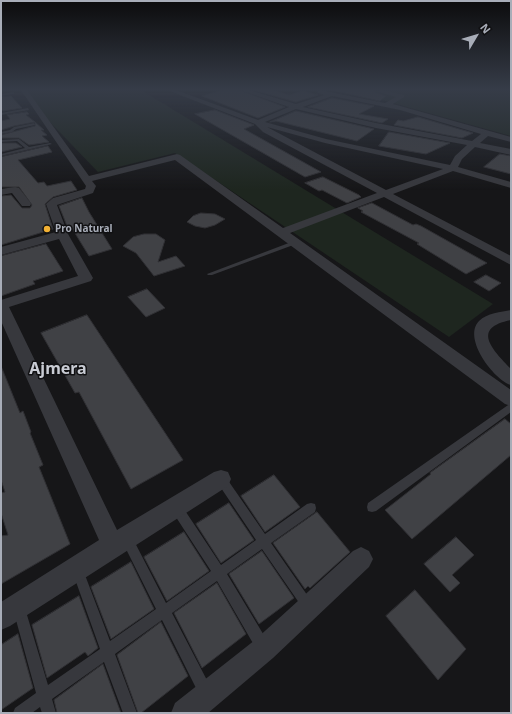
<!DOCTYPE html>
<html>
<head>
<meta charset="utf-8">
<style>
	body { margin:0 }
	#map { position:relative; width:512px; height:714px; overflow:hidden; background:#161618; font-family:"Noto Sans",sans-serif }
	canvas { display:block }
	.frame { position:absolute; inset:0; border:2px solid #a8adb8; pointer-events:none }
	.north { position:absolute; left:456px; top:16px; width:40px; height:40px; -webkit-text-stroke:3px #111113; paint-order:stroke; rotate:52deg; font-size:11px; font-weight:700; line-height:16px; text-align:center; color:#a8adb8 }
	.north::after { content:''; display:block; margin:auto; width:14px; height:18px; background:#a8adb8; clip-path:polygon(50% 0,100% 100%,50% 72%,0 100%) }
</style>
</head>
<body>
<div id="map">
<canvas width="512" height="714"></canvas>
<div class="frame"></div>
<div class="north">N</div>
</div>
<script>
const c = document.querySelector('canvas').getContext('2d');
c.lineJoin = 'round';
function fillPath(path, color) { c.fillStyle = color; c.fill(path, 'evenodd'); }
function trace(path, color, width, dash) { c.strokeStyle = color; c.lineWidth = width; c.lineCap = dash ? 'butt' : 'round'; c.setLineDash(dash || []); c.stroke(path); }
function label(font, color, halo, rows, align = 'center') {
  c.font = font + ' "Noto Sans",sans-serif'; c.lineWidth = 3; c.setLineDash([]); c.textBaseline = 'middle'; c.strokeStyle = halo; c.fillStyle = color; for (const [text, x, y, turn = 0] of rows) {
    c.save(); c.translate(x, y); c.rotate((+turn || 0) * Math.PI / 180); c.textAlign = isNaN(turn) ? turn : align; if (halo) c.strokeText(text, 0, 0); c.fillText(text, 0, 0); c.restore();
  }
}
fillPath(new Path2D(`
	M19 90H141L493 304 449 337 175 153 98 172Z
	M346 90H511V136Z`), '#1e261f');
const building = new Path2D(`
	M223 90H239L285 107 258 118 202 96Z
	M254 90H272L289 95 303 91 318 95 296 102Z
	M332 90H374L375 92 386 96 380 101Z
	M11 96 22 108 3 111 1 109V97Z
	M332 98 374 106 359 114 388 119 382 123 308 107Z
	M215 110 254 125 244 129 321 172 305 177 195 114Z
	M296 111 374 129 357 141 276 121 270 122Z
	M27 112 29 114 26 115 35 122 14 126 1 130V121L10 119 7 115Z
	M418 117 473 133 462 138 394 125 398 120 403 121Z
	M35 122 44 130H41L47 135 42 136 49 142 29 145 19 138H1V135L35 126Z
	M389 132 450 143 426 154 379 146Z
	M1 143H16L22 147 1 152Z
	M48 146 52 152 18 160 38 183 44 182 47 186 71 181 77 190 53 197 45 204 53 229 1 245V196L11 195 22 208H30L32 205 19 187H1V157Z
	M500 154 511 156V174L484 167Z
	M323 177 359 195 361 197 347 203 322 190 319 191 305 183Z
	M82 198 89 212 112 249 89 256 70 225 67 226 59 206Z
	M372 203 413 225 416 224 421 226 487 263 466 274 417 244 419 243 361 212 363 211 358 208Z
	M201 213 215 214 225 219 215 225 205 228 195 226 187 222 193 216Z
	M144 234H156L165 240 158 262 176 256 185 266 154 276 136 253 123 246 133 237Z
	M46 244 63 271 33 281 35 284 1 296V256Z
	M486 275 501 283 489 291 474 282Z
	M147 289 165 308 146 317 128 297Z
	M87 315 183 460 131 489 79 392 75 393 41 333Z
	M1 366 20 413 23 411 31 432 30 433 43 465 39 467 70 544 1 584V536L8 535 1 513V493L5 492 1 480Z
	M505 419 511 424V455L412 539 385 510 431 474 430 473Z
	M274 475 300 507 265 532 241 496Z
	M229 503 254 540 221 563 196 524Z
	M317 512 350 552 310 588 308 586 305 589 273 543Z
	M184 532 209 571 167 601 144 557Z
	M456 537 474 555 452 575 460 583 450 592 424 564Z
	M262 551 294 598 259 624 229 574Z
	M131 562 154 609 111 639 91 587Z
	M217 583 246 634 202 668 174 613Z
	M415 590 466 649 438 680 386 616Z
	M79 596 98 648 88 656 85 652 47 678 32 625Z
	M161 622 188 676 141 713H138L117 655Z
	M18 634 33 688 1 710V645Z
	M103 664 121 713H57L54 700Z`);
fillPath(building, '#404145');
trace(building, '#303034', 1);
fillPath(new Path2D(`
	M14 92V94L1 96V94Z
	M28 108 29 110 1 115V113Z
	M34 123 35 125 16 129 12 132 1 134V132L10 130 14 127Z
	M19 139 29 147 50 143 52 144 1 156V154L25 148 17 141 1 142V140Z
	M294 241 296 242V244L212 275H208L207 274Z
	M511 403V412L376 511 372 512 368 511 367 507 368 503Z
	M221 474 225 476 265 534 307 504 311 503 315 504 316 508 315 512 271 543 312 602 314 606 312 610 308 612 304 610 262 549 227 574 268 642 270 647 268 652 263 654 258 652 217 581 172 613 210 686 212 691 210 696 205 698 200 696 162 620 115 654 137 713H123L104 662 52 699 56 713H42L40 707 32 713H13L15 708 36 693 16 620 17 615 22 614 27 615 48 685 100 649 75 579 77 575 81 573 85 575 110 641 156 609 121 539 123 535 127 533 131 535 166 603 211 571 172 511 171 507 172 503 176 502 180 503 221 565 256 540 217 482 216 479 217 476Z`), '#37383d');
fillPath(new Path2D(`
	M21 90H27L89 176 177 154 180 155 283 228 377 193 263 132 255 124 167 90H176L258 120 289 107 240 90H249L296 104 324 95 318 93 317 92 320 90 385 103 396 97 375 91 382 90 404 95V97L393 104 511 137V142L488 136 480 143 511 149V155L475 147 462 159 458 167 511 182V188L453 171 393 194 511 256V265L384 197 290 233 511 390V406L505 404 175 160 92 181 96 186 93 193 57 205 68 234 93 278 91 281 9 307 117 530 214 472 221 470 228 472 231 479 228 486 10 626 1 630V602L99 540 1 321V300L78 276 59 239 1 255V247L56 232 46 204 53 198 85 189 86 186ZM332 96 400 110 481 134 472 141 376 123 303 107ZM296 109 376 128 467 145 455 156 450 165 326 139 265 122ZM267 127 325 143 443 169 386 190Z
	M15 187 19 188 30 202 31 204 30 206H22L12 193 1 195V189Z
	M511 310V320C471 328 492 349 511 369V385C494 380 462 338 479 321 487 313 501 312 511 310Z
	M361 547 369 551 373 559 369 567 273 658 208 713H171L175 703 255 640 353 551Z`), '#37383d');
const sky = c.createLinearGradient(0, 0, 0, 190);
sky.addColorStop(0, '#0c0c0d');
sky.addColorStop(0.47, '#363c48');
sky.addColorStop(1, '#363c4800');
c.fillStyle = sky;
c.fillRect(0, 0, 512, 190);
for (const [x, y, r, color] of [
	[47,229,4,"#f2b134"]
]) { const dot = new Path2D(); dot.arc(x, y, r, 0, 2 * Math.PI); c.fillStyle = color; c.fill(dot); trace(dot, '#111113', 1.5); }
label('bold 10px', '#a8adb8', '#111113', [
	["Pro Natural",55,229]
], 'left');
label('bold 16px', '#c9ccd4', '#111113', [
	["Ajmera",58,369]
]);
</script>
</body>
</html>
